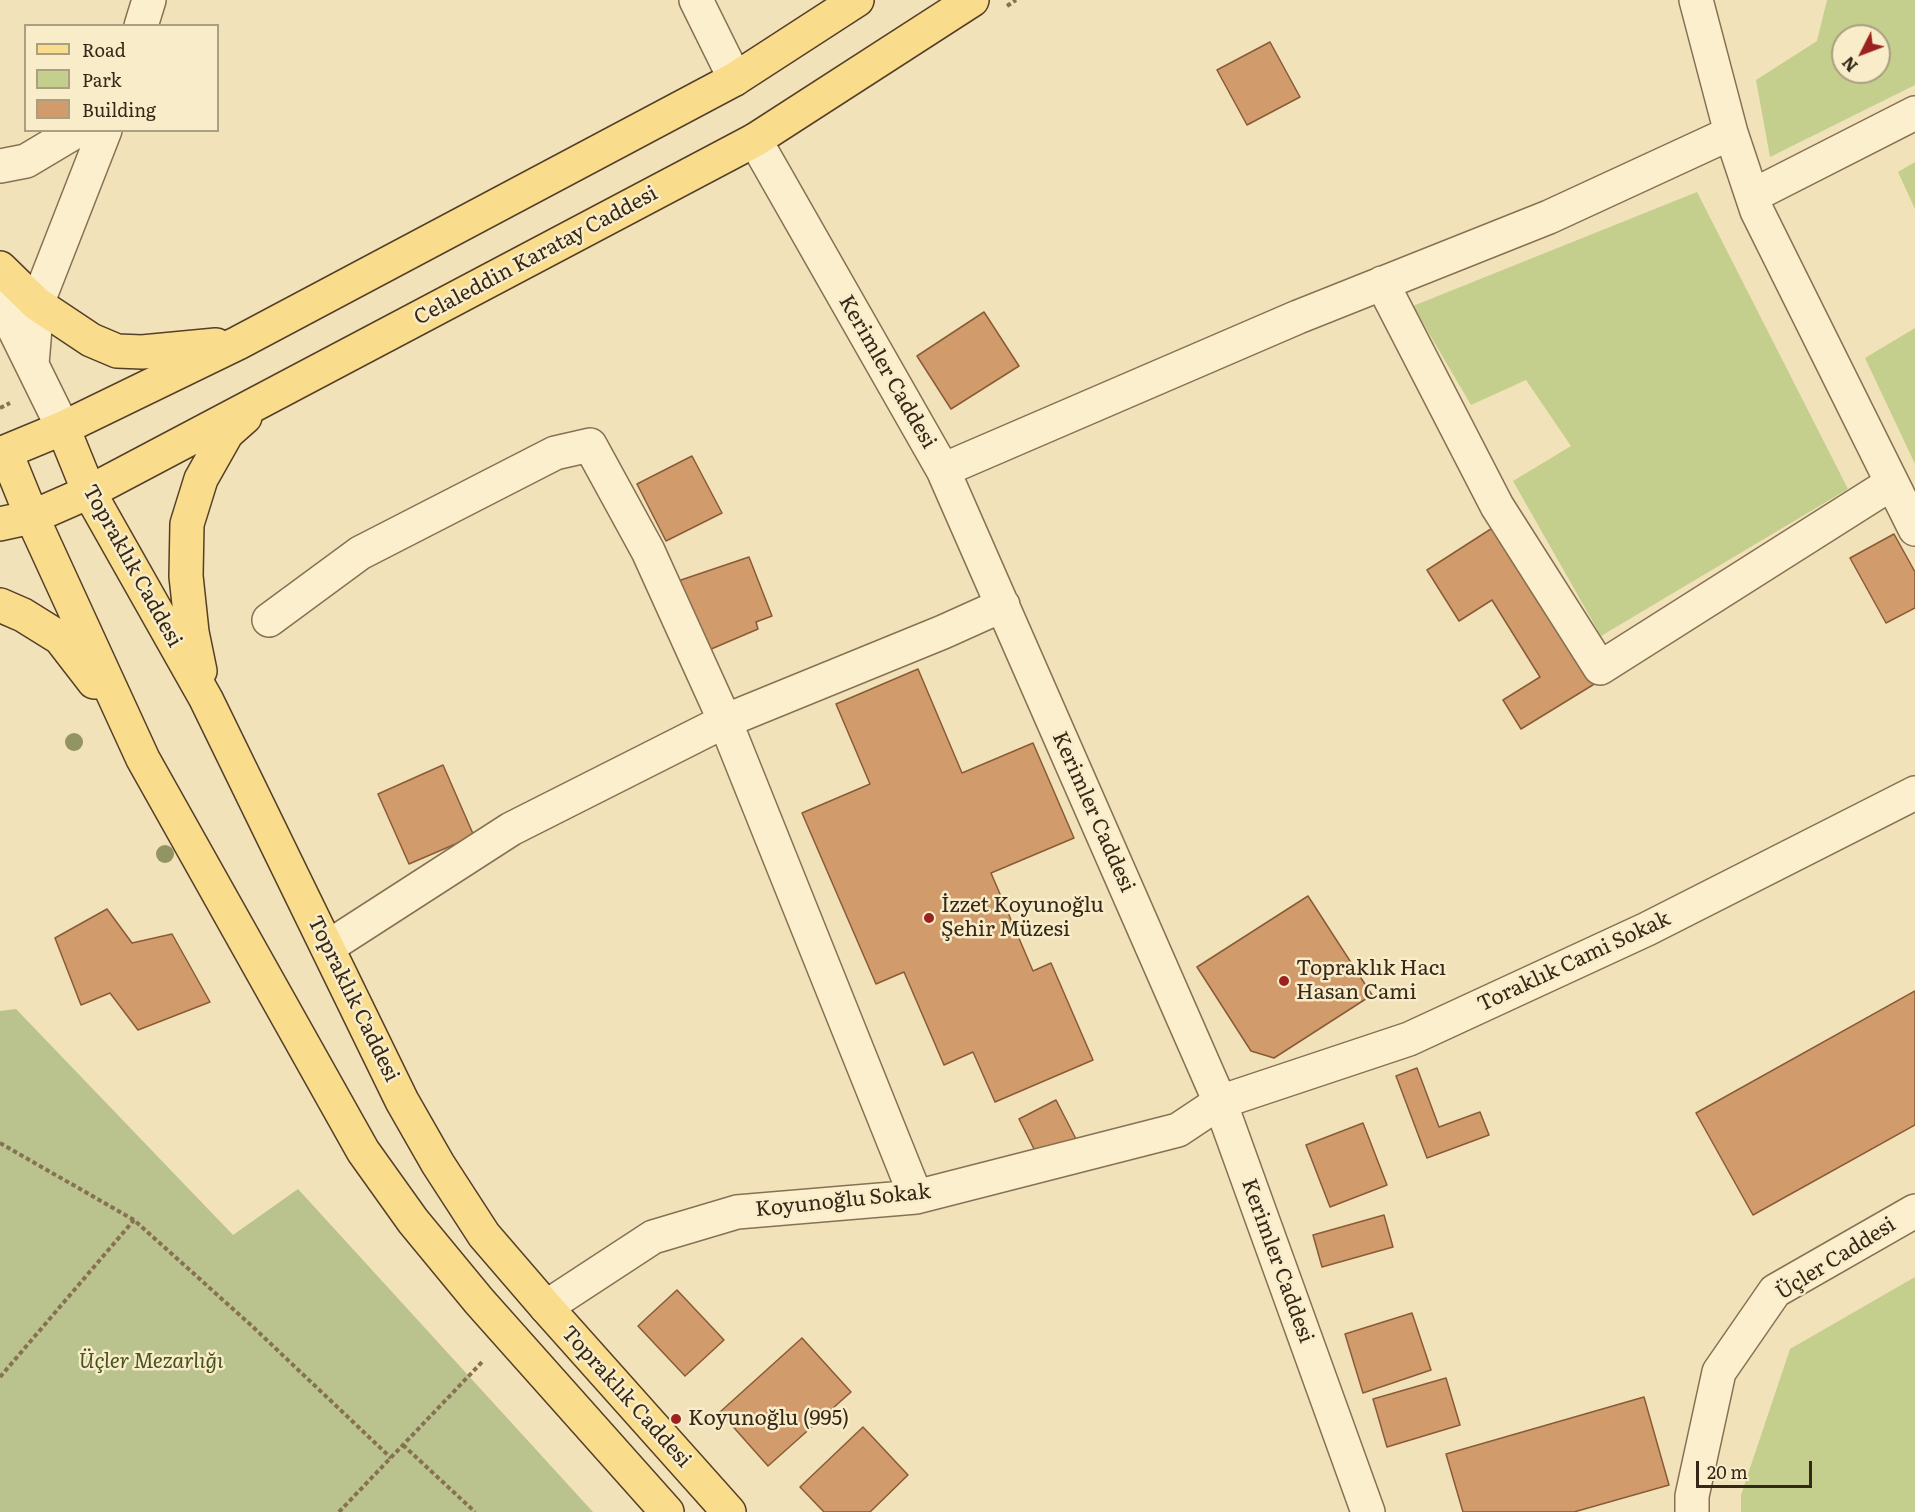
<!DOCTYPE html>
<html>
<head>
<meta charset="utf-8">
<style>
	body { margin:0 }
	#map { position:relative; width:1915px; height:1512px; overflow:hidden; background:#f1e2b9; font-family:Literata,serif }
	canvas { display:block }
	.legend { position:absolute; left:24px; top:24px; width:195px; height:108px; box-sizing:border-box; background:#f8ecc9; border:2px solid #aa9e83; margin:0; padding:8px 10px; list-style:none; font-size:18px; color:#362819 }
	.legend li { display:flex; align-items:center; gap:12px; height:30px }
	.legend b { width:30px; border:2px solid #aa9e83 }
	.north { position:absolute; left:1831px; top:24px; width:60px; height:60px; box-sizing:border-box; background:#f8ecc9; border:2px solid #aa9e83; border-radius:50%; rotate:228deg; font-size:16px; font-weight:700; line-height:24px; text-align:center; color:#362819 }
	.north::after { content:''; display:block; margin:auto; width:21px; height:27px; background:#9b231f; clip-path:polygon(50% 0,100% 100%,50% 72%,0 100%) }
	.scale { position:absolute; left:1696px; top:1461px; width:116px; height:27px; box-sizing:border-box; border:3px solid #362819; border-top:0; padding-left:8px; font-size:18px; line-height:21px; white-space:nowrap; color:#362819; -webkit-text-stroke:4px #f8ecc9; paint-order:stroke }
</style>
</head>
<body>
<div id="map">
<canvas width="1915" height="1512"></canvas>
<ul class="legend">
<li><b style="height:8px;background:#f9dc8c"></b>Road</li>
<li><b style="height:16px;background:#c4cf8d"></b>Park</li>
<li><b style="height:16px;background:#d29b6c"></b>Building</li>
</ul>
<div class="north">N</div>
<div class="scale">20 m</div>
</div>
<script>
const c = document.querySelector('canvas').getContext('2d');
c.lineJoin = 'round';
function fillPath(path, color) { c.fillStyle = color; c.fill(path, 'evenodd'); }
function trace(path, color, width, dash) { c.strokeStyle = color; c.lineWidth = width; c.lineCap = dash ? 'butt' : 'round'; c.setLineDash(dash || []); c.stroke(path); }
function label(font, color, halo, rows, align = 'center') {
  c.font = font + ' Literata,serif'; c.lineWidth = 5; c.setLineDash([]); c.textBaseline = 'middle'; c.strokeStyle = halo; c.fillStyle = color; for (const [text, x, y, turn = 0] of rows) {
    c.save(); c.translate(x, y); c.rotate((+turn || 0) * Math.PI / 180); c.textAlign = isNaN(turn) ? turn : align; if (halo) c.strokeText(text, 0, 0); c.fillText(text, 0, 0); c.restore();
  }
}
fillPath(new Path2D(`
	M1827 0H1915V85L1770 157 1756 80 1817 41ZM1843 36H1879V72H1843Z
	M1915 162V209L1898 172Z
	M1697 192 1848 489 1601 636 1513 481 1571 446 1526 380 1471 405 1413 306Z
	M1915 328V464L1865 358Z
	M1915 1277V1512H1741V1495L1790 1349Z`), '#c4cf8d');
fillPath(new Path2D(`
	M16 1009 233 1235 298 1189 593 1512H0V1011Z`), '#bac28e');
const building = new Path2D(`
	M1270 42 1300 97 1247 125 1217 70Z
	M984 312 1019 366 951 409 917 356Z
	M692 456 722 513 666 541 637 484Z
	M1497 525 1596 683 1521 729 1503 700 1540 677 1492 600 1459 621 1427 570Z
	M1894 534 1915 572V608L1886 623 1850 558Z
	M749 557 772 616 756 622 758 629 702 653 675 582Z
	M918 669 962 773 1033 743 1074 838 991 873 1033 971 1051 963 1093 1060 995 1102 973 1052 944 1065 904 972 876 984 802 813 870 784 836 704Z
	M443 765 474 836 409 864 378 794Z
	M1308 896 1372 995 1274 1058 1251 1051 1197 967Z
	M107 909 132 943 172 934 210 1002 138 1030 110 993 81 1005 55 938Z
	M1915 991V1125L1753 1215 1696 1113Z
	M1417 1068 1439 1127 1480 1112 1489 1135 1427 1158 1396 1076Z
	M1056 1100 1077 1141 1039 1159 1019 1119Z
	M1363 1123 1387 1185 1330 1207 1306 1145Z
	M1384 1215 1393 1247 1322 1267 1313 1235Z
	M677 1290 724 1340 685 1376 638 1326Z
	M1412 1313 1431 1370 1363 1393 1345 1334Z
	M802 1338 851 1392 768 1466 720 1412Z
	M1446 1378 1460 1425 1387 1447 1373 1399Z
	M1644 1397 1669 1485 1574 1512H1463L1446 1454Z
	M863 1427 908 1475 870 1512H824L800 1487Z`);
fillPath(building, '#d29b6c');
trace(building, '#895b37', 1.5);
const minor = new Path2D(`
	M696 0 735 79
	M1696 0 1731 133 1757 211 1915 529
	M141 26 149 0
	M755 140 943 470 1220 1102 1368 1512
	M0 166 26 161 78 130
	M1752 196 1915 113
	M1382 283 1497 506 1600 668 1892 483
	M0 300 63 428
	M32 364 37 304 105 130
	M943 470 1298 317 1549 217 1731 133
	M269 620 360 553 555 453 590 445 648 551 725 721 916 1197
	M328 947 511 829 725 721 943 632 1003 605
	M546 1307 653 1237 737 1212 916 1197 1178 1130 1220 1102 1409 1039 1647 929 1915 793
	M1692 1512V1496L1719 1372 1775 1291 1915 1211`);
const major = new Path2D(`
	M0 268 37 304 91 340 117 351 142 352 216 345
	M63 428 89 492 206 699 402 1101 438 1164 484 1235 546 1307 729 1512
	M6 453 32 517 143 759 363 1151 413 1221 479 1301 667 1512
	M0 454 63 428 238 343 735 79 857 0
	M0 524 32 517 89 492 755 140 972 0
	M0 605 23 615 60 638 94 682
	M200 671 192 632 186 576 187 524 201 479 227 433 245 417`);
trace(minor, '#887153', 36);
trace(major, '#553f28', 36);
trace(new Path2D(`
	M1007 6 1016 0
	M0 408 10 403
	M0 1143 134 1220 252 1326 391 1458
	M0 1377 134 1220
	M403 1445 475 1512
	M339 1512 483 1361`), '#887153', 4, [4.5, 3]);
trace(minor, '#fbefcd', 33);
trace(major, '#f9dc8c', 33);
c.fillStyle = '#929464';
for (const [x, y] of [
	[74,742],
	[165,854]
]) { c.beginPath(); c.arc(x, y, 9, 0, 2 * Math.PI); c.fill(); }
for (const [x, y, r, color] of [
	[929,918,6,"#9b231f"],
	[1284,981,6,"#9b231f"],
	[676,1419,6,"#9b231f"]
]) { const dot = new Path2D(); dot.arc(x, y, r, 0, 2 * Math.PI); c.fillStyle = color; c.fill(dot); trace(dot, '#f8ecc9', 2); }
label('21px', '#362819', '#f8ecc9', [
	["Celaleddin Karatay Caddesi",536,256,-28],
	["Kerimler Caddesi",887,372,60],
	["Topraklık Caddesi",132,566,61],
	["Kerimler Caddesi",1093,812,66],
	["Toraklık Cami Sokak",1574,962,-25],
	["Topraklık Caddesi",353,999,64],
	["Koyunoğlu Sokak",843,1201,-6],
	["Üçler Caddesi",1836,1259,-32],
	["Kerimler Caddesi",1277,1261,70],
	["Topraklık Caddesi",626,1397,48]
]);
label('21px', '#362819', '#f8ecc9', [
	["İzzet Koyunoğlu",941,906],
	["Şehir Müzesi",941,930],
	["Topraklık Hacı",1296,969],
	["Hasan Cami",1296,993],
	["Koyunoğlu (995)",688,1419]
], 'left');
label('italic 21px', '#44541e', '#f8ecc9', [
	["Üçler Mezarlığı",151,1362]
]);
</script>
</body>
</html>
